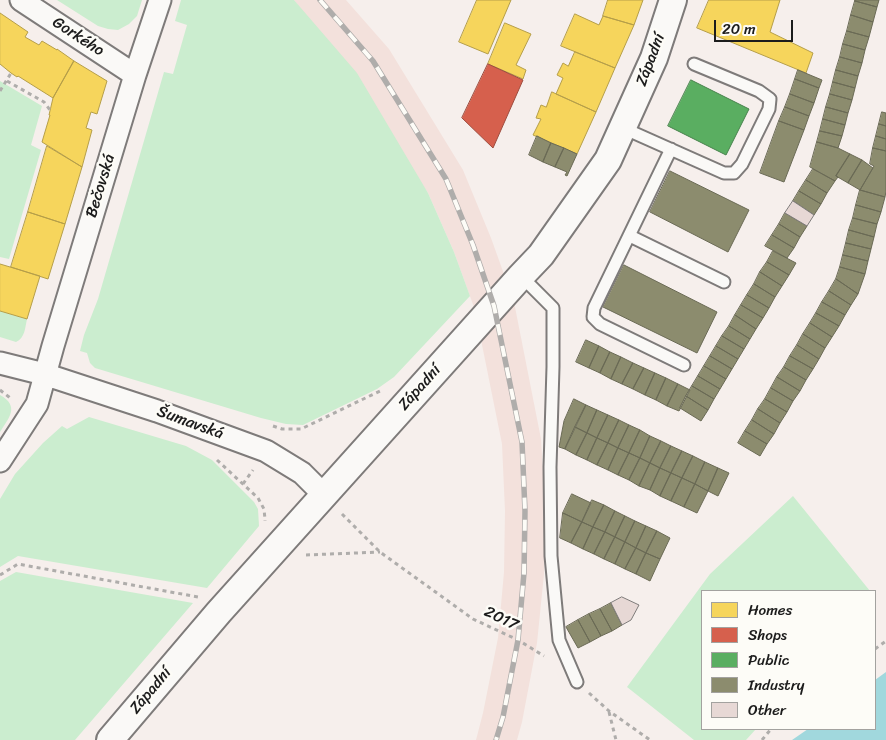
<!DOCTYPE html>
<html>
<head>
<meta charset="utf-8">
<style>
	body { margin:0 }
	#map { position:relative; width:886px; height:740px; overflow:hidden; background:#f6efec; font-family:Sriracha,sans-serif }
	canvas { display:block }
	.legend { position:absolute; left:701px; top:590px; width:175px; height:140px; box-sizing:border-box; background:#fdfcf7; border:1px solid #a3a29f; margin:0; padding:6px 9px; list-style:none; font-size:15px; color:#1c1c1c }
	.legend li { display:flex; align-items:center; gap:10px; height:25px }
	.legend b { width:25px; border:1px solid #a3a29f }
	.scale { position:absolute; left:714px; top:20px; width:79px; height:22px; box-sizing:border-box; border:2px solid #1c1c1c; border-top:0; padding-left:6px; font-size:15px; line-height:18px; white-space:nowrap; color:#1c1c1c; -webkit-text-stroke:4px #fdfcf7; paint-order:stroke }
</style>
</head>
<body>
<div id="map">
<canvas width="886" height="740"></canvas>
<ul class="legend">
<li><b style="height:14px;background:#f6d55c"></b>Homes</li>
<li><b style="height:14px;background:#d6604d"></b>Shops</li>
<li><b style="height:14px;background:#5aae61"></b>Public</li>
<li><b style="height:14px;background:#8c8c6e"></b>Industry</li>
<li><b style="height:14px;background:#e7d8d5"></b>Other</li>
</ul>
<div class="scale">20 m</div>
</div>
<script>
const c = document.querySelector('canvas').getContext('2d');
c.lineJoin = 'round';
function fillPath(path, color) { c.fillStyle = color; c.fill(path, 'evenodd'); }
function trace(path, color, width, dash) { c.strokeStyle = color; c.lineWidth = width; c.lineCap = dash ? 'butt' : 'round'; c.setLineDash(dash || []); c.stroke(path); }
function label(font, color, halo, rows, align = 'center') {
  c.font = font + ' Sriracha,sans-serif'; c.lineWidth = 5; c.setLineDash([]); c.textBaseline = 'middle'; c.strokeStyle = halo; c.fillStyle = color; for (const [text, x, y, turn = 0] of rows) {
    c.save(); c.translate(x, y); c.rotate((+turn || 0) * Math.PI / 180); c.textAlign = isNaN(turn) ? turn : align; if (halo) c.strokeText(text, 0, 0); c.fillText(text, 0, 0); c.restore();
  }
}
fillPath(new Path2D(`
	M294 0H346L389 49 463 170 491 238 514 302 541 439 545 510 544 574 537 643 522 722 517 740H476L483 713 498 638 504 572 505 511 502 444 475 310 454 252 428 193Z`), '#f3e1dc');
fillPath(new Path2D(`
	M57 0H142L137 16 129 24 118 30 108 29 98 26Z
	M181 0H294L357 73 428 193 454 252 470 296 394 377 377 389 303 425 286 424 261 418 95 368 90 363 87 353 80 351 84 335 98 299 164 72 173 74 187 25 175 21Z
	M0 81 42 106 31 145 41 150 9 259 0 257Z
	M0 311 27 319C25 328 25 338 16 342L0 337Z
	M0 395C20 406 9 418 0 432Z
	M89 417 186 446 212 460 254 502 258 509 259 526 207 588 18 556 0 567V499L15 474 43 443 62 426 67 429Z
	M793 496 870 591H702V729H756L746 740H694L627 687 710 574Z
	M16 572 193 603 75 740H0V581Z`), '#cbedcf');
fillPath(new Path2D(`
	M886 672V740H792L808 729H875V680Z`), '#a1d8dd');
const homes = new Path2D(`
	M477 0H511L488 54 459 42Z
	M608 0H643L634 25 603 16Z
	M709 0H780L770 32 813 53 806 73 697 28Z
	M0 13 28 32 25 37 39 45 42 41 57 50V49L74 61 53 98 18 76 17 77 11 73 0 64Z
	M575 14 599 25 603 16 634 25 615 68 561 46Z
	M505 23 531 34 516 65 526 70 523 79 488 64Z
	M575 52 615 68 596 112 556 94 563 78 557 75 563 63 568 66Z
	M74 61 107 81 97 114 91 112 86 128 92 130 82 167 42 142 50 115H49L53 98Z
	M552 92 596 112 577 154 533 135 541 119 536 118 541 105 546 107Z
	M47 146 82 167 65 224 28 212Z
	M28 212 65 224 48 279 11 267Z
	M0 264 40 276 27 319 0 311Z`);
fillPath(homes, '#f6d55c');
trace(homes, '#b59e49', 1);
const shops = new Path2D(`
	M488 64 523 80 493 148 462 118Z`);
fillPath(shops, '#d6604d');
trace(shops, '#9e4c3e', 1);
const public = new Path2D(`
	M691 80 749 109 726 155 668 126Z`);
fillPath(public, '#5aae61');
trace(public, '#47824c', 1);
const industry = new Path2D(`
	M855 0H879L877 7 855 1Z
	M855 1 877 7 873 22 851 15Z
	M851 15 873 22 869 37 847 31Z
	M847 31 869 37 865 50 843 44Z
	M843 44 865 50 862 63 840 57Z
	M840 57 862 63 858 76 836 70Z
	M798 70 822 80 819 88 795 79Z
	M836 70 858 76 855 88 833 82Z
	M795 79 819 88 814 103 790 94Z
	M833 82 855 88 852 100 830 94Z
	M790 94 814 103 809 116 785 107Z
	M830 94 852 100 848 113 826 107Z
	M785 107 809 116 804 130 779 121Z
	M826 107 848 113 845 125 823 119Z
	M882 112 886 113V126L879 124Z
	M823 119 845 125 842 136 820 131Z
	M779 121 804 130 784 182 760 173Z
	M879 124 886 126V139L876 136Z
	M820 131 842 136 838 148 817 142Z
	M537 136 551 143 543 162 529 155Z
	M876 136 886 139V151L873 148Z
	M817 142 838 148 850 154 836 176 838 177 835 181 810 167Z
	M551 143 564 148 555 167 543 162Z
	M564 148 577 154 567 176 565 175 567 172 555 167Z
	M873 148 886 151V191L885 197 860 190 874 166 870 164Z
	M850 154 862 160 848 183 836 176Z
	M862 160 873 168 860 190 848 183Z
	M813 169 835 181 827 193 806 180Z
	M670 171 749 210 728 252 650 212Z
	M806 180 827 193 821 204 799 191Z
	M860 190 885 197 881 212 856 205Z
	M799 191 821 204 814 215 793 201Z
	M856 205 881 212 877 224 853 218Z
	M785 213 807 226 800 237 779 224Z
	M853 218 877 224 874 237 849 230Z
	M779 224 800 237 794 248 772 235Z
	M849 230 874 237 871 249 846 243Z
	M772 235 794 248 787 258 765 246Z
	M846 243 871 249 868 261 843 255Z
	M773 251 796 263 789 275 767 262Z
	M843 255 868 261 865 274 840 267Z
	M767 262 789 275 782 286 760 272Z
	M624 265 717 312 697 353 603 307Z
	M840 267 865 274 858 294 836 279Z
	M760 272 782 286 775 297 754 284Z
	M836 279 858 294 851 305 829 291Z
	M754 284 775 297 769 308 747 295Z
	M829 291 851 305 845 315 822 302Z
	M747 295 769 308 763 318 741 305Z
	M822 302 845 315 839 326 816 313Z
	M741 305 763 318 756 329 735 315Z
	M816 313 839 326 832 337 810 323Z
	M735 315 756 329 750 339 729 326Z
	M810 323 832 337 825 348 803 334Z
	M729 326 750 339 744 349 722 336Z
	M803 334 825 348 819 359 797 345Z
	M722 336 744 349 738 359 716 346Z
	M586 340 599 346 589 368 576 362Z
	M797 345 819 359 813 369 790 356Z
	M599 346 610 352 600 373 589 368Z
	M716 346 738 359 732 369 710 356Z
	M610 352 621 357 611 379 600 373Z
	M710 356 732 369 726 379 704 366Z
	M790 356 813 369 806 380 784 367Z
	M621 357 633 363 622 384 611 379Z
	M633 363 644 368 633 389 622 384Z
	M704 366 726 379 720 389 698 376Z
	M784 367 806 380 800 391 777 377Z
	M644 368 655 373 645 395 633 389Z
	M655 373 666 378 656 400 645 395Z
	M698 376 720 389 714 399 692 386Z
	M777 377 800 391 793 401 771 388Z
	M666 378 678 384 667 406 656 400Z
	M678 384 690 390 679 411 667 406Z
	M692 386 714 399 708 410 686 396Z
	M771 388 793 401 787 412 765 399Z
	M686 396 708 410 701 421 680 408Z
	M574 399 586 405 565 449 559 447 564 421Z
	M765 399 787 412 780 423 758 409Z
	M586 405 597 410 587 433 575 427Z
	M758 409 780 423 774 434 752 420Z
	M597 410 608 415 597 438 587 433Z
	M608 415 619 420 608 443 597 438Z
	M619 420 629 425 618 448 608 443Z
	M752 420 774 434 767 444 745 431Z
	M629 425 640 430 629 453 618 448Z
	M575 427 587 433 576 455 565 449Z
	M640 430 650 436 640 458 629 453Z
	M745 431 767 444 760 456 738 443Z
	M587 433 597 438 587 460 576 455Z
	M650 436 661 441 650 463 640 458Z
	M597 438 608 443 597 465 587 460Z
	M661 441 671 446 660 468 650 463Z
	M608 443 618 448 608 470 597 465Z
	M671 446 682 451 671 473 660 468Z
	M618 448 629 453 618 475 608 470Z
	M682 451 693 456 682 478 671 473Z
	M629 453 640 458 629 480 618 475Z
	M693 456 705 462 695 484 682 478Z
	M640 458 650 463 639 486 629 480Z
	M705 462 718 468 708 491 695 484Z
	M650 463 660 468 650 490 639 486Z
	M660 468 671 473 660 496 650 490Z
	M718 468 729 473 718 496 708 491Z
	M671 473 682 478 671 501 660 496Z
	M682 478 695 484 684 507 671 501Z
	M695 484 708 491 697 513 684 507Z
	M572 494 591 503 582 522 563 513Z
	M592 500 604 505 593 527 582 522Z
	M604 505 615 511 605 532 593 527Z
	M615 511 625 516 615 537 605 532Z
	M563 513 582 522 571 543 560 538Z
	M625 516 635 521 625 542 615 537Z
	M635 521 646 526 636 548 625 542Z
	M582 522 593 527 583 549 571 543Z
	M646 526 657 531 646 553 636 548Z
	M593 527 605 532 594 554 583 549Z
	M657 531 670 538 660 559 646 553Z
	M605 532 615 537 604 559 594 554Z
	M615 537 625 542 615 564 604 559Z
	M625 542 636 548 625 569 615 564Z
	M636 548 646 553 636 574 625 569Z
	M646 553 660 559 650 581 636 574Z
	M611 603 622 625 612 631 600 609Z
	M600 609 612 631 601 636 589 614Z
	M589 614 601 636 590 642 578 620Z
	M578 620 590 642 578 648 566 627Z`);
fillPath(industry, '#8c8c6e');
trace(industry, '#6a6a55', 1);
const building = new Path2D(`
	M793 201 814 215 807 226 785 213Z
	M622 597 639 605 631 620 622 625 611 603Z`);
fillPath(building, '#e7d8d5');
trace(building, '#7e7b7a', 1);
const service = new Path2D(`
	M623 128 724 173H734L742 164 769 109 770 99 759 91 694 64
	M671 149 594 308 593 317 600 324 684 365
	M630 236 724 282
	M521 276 553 308V367L550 467 551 556 559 640 577 682`);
const minor = new Path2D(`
	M21 0 135 75
	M0 363 44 374 157 411 266 451 302 473 324 495
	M0 461 37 404 53 346 135 75 160 0`);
const tertiary = new Path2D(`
	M110 740 219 612 521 276 541 255 608 160 654 58 673 0`);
trace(service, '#7e7b7a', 15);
trace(minor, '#7e7b7a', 25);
trace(tertiary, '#7e7b7a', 30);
trace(new Path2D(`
	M7 81 44 102 50 110
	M0 91 11 73
	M0 390 9 397 11 399
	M273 426 282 429H301L380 391
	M217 460 258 498 264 509 265 519V521
	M243 484 253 470
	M342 514 380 552 473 619 518 640 544 656
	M306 555 380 552
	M0 575 18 564 198 597
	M875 649 886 641
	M589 693 609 711 650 740
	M609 712 616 740
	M762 740 771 729`), '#afadab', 3, [4, 4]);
trace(service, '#faf9f7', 11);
trace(minor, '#faf9f7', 21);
trace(tertiary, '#faf9f7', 26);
const rail = new Path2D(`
	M320 0 373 61 446 179 473 245 494 306 522 442 525 511 524 573 518 640 503 717 496 740`);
trace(rail, '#afadab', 5.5);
trace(rail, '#fdfcf7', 4, [11]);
label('16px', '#1c1c1c', '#fdfcf7', [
	["Gorkého",78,37,33],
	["Západní",651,60,-69],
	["Bečovská",101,186,-73],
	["Západní",420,388,-48],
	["Šumavská",190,423,20],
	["2017",501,619,26],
	["Západní",151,691,-50]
]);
</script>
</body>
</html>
